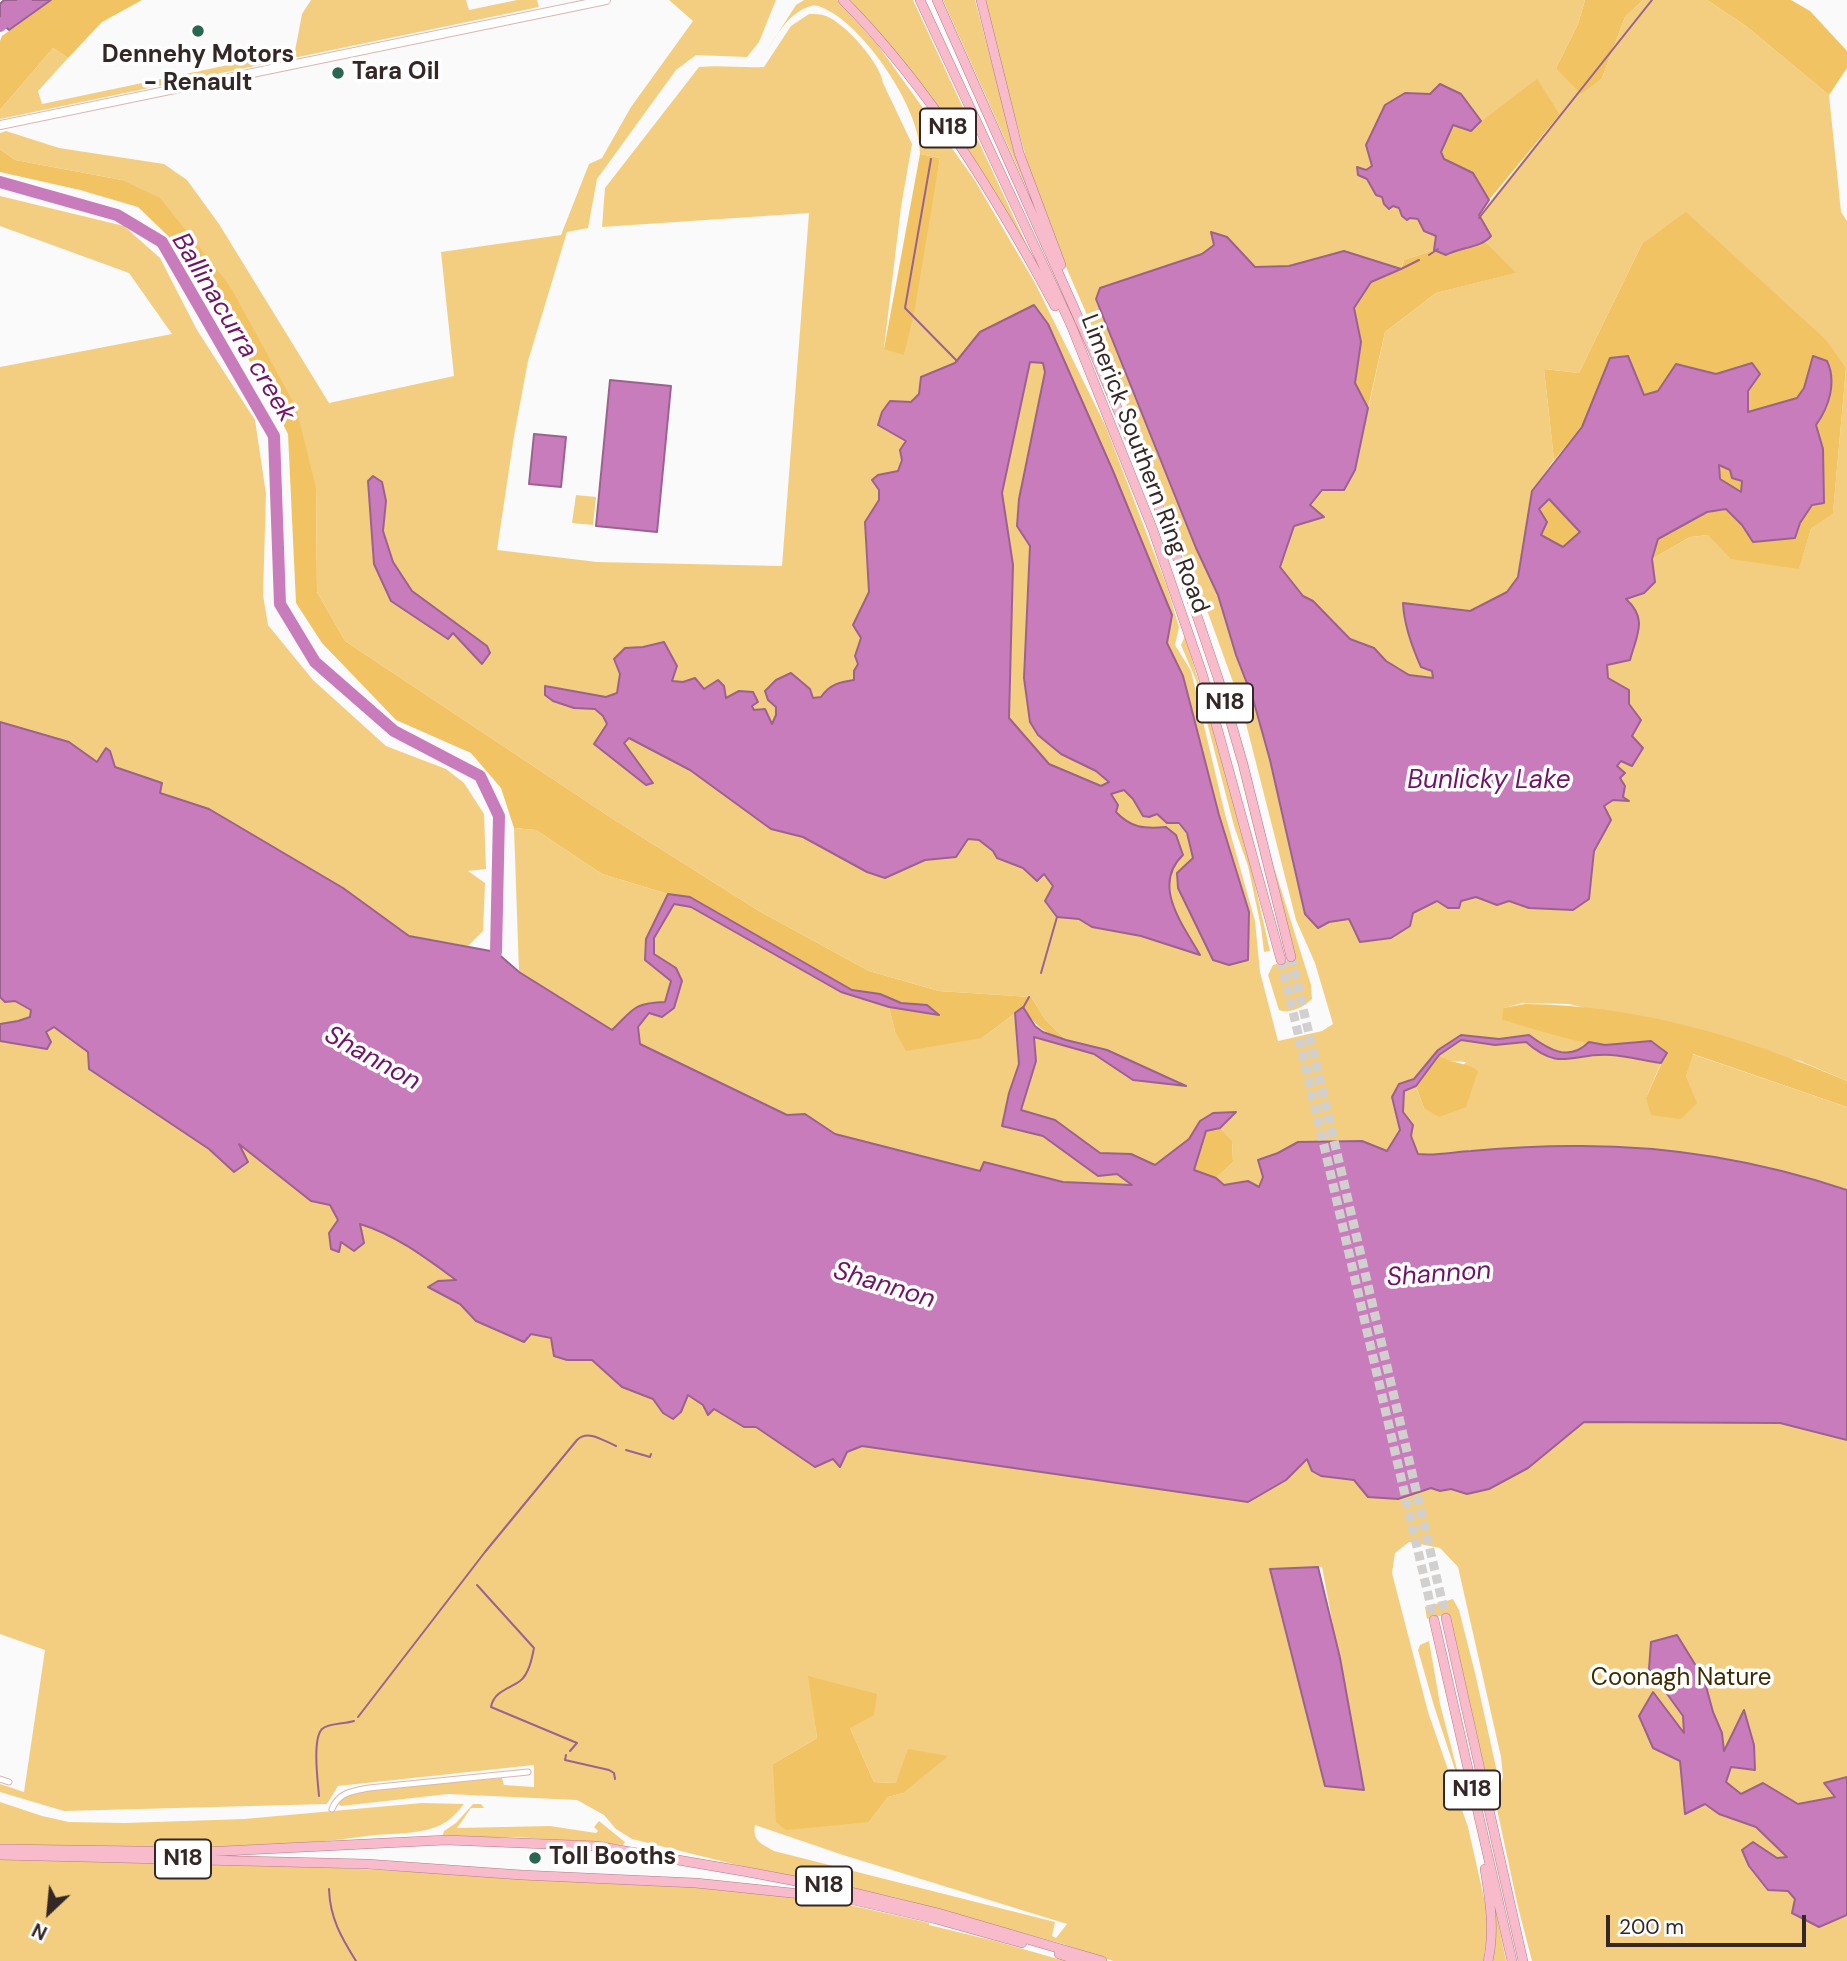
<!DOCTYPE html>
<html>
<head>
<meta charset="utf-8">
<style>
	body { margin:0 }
	#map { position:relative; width:1847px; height:1961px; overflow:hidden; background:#fafafa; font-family:"DM Sans",sans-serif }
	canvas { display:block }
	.north { position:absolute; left:14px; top:1877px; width:70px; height:70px; -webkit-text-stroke:5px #fff; paint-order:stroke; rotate:206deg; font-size:19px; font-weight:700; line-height:28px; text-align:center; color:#342725 }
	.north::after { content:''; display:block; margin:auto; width:24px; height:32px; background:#342725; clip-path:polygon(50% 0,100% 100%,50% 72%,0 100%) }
	.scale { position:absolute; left:1606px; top:1915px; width:200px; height:32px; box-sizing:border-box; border:4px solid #342725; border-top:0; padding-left:9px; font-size:21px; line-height:24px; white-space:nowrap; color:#342725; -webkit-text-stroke:5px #fff; paint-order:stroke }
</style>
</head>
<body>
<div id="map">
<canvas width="1847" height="1961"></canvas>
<div class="north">N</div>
<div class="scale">200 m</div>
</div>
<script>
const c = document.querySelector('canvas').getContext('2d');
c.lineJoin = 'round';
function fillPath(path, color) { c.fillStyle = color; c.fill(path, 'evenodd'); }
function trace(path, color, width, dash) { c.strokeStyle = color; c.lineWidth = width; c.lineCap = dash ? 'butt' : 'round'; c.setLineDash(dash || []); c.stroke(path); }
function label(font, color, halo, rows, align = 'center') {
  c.font = font + ' "DM Sans",sans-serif'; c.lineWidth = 7; c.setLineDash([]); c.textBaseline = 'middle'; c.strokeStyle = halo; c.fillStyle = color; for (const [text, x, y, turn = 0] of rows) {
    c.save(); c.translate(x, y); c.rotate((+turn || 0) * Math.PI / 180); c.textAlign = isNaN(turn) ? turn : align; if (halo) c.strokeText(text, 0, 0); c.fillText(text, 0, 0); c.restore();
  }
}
fillPath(new Path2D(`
	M311 0H466L469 10 517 0H537L539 7 0 119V110L53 48 68 58 38 91 42 104 295 51 302 14Z
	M669 0H776L759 42 747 57 696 55 676 70 597 179 588 228 567 232 528 361 514 436 497 550 597 562 782 566 809 213 602 227 605 188 699 67C722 65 741 68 764 67L791 26 809 14C815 14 821 14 826 16 845 23 881 64 883 83L912 144 901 207 884 348 904 354 940 158 920 154C921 111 869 34 831 12 825 9 818 4 811 6 787 12 773 42 760 61L796 5 804 0H837L877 44 974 179 1035 283 1106 427 1167 587 1179 627 1175 645 1191 671 1225 814 1255 921 1260 972 1278 1041 1322 1031 1333 1024 1315 963 1296 920 1241 704 1204 602 1183 555 1146 459 1137 429 1059 251 1031 176 983 0H1585L1578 24 1556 68 1602 78 1625 17 1643 0H1707L1746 26 1829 95 1841 212 1847 221V1081L1800 1061 1569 1004 1523 1003 1504 1008 1503 1020 1589 1042C1569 1062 1549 1050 1529 1035L1499 1039 1461 1035 1438 1050 1414 1079 1392 1097 1400 1130 1387 1152 1362 1141 1298 1142 1278 1153 1258 1160 1263 1177 1259 1187 1248 1181 1224 1185 1216 1178 1233 1162 1232 1142 1220 1128 1234 1112C1204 1113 1208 1115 1190 1137 1181 1148 1166 1157 1155 1165L1131 1154 1100 1153 1055 1120 1021 1110 1036 1061 1033 1037 1094 1054 1133 1080 1183 1085 1107 1050 1066 1040 1045 1019 1031 997 939 991 869 971 759 911 610 817 345 641 317 592 316 488 230 286 122 180 15 160 0 149V133L6 131 59 148 164 164 187 180 219 224 329 403 454 376 441 252 561 235 589 164 602 158 631 107 693 21ZM1537 80 1560 114 1479 215 1491 236 1486 242 1515 273 1436 293 1385 332 1355 470 1344 490 1322 489 1310 505 1323 517 1294 526 1280 567 1303 597 1313 601 1350 639 1374 648 1386 661 1409 675 1433 678 1432 671 1421 667C1412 647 1404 625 1403 603L1470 611 1507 592 1518 577 1532 491 1554 460 1544 369 1579 373 1642 244 1846 368 1833 512 1811 529 1799 568 1708 535 1690 537 1652 559 1655 582 1644 593 1626 599 1607 665 1608 679 1629 690 1632 736 1617 767 1623 797 1628 801 1613 800 1603 806 1610 820 1594 851 1589 899 1573 910 1529 908 1509 901 1497 905 1476 897 1461 901H1437L1413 913 1349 919 1329 922 1318 928 1305 914 1270 760 1253 699 1236 655 1218 595 1196 548 1157 447 1100 288 1202 254 1214 245 1211 233 1227 238 1255 267 1289 266 1344 251 1401 269 1404 260 1434 250 1436 236 1424 231 1418 219C1407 217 1403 209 1393 206L1390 209 1382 196 1375 194 1367 179 1366 170 1372 166 1366 145 1385 105 1405 93 1461 94 1481 121ZM1048 324 1172 615 1167 643 1183 676 1219 815 1249 912 1203 942 1200 929 1187 909 1178 873 1193 858C1187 829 1185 825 1157 814L1149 817 1143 816 1133 799 1124 790 1110 794C1119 826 1134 831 1166 827L1172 865 1169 881 1174 909 1199 954 1141 936 1092 927 1079 919 1057 917 1054 886 1044 873 1037 880 1023 868 997 858 993 851 979 840 968 838 956 857 925 860 885 878 867 872 803 837 771 829 690 770 629 738 624 743 652 783 603 716 595 709 545 686 606 697 617 693 625 649 643 647 664 642 672 681 704 689 726 698 739 691 753 692 754 711 766 715 772 725 777 715 776 707 768 700 821 697C830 684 840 682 854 680L858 665 855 655 861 638 853 625 869 592 865 522 879 500 878 475 898 471 906 441 890 401 911 402 919 394 921 377ZM368 481 386 501 383 531 393 562 412 591 487 646 482 664 453 633 448 639 374 564Z
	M850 0H913L1030 252 877 32Z
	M943 0H975L1017 157 1029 193Z
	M0 196 124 226 160 258 197 330 255 420 266 494 263 595 268 625 313 680 386 746 446 769 464 783 484 814 486 869 468 871 485 883 483 931 468 946 409 936 343 888 209 809 159 793 161 783 115 767 110 751 106 748 97 763 69 742 0 722V367L172 334 129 273 0 226Z
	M1030 361 1043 363 1045 372 1019 499 1017 525 1030 546 1024 678 1030 722 1038 735 1060 754 1096 771 1109 782 1101 786 1049 764 1009 718 1013 565 1002 493Z
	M576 495 596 497 593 525 572 523Z
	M1185 636 1242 827 1270 951 1264 952 1261 927 1248 866 1234 826 1196 680 1181 645Z
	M514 828 536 830 602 874 668 894 661 908 645 960 672 981 665 1002 628 1013 612 1030 519 972Z
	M1274 867 1311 985 1312 999C1304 1007 1290 1014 1279 1010L1268 975 1273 965 1295 959Z
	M674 904 691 907 841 992 889 1007 895 1031 982 1038 1015 1013 1019 1064 1009 1093 1002 1126 1043 1136 1098 1176 1117 1174 1133 1186 1063 1182 985 1163 980 1171 835 1134 805 1114 787 1115 640 1044 638 1026 649 1013 662 1017 676 968 654 954V938Z
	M0 997 5 1002 15 1001 31 1010 30 1016 18 1021 0 1024Z
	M54 1027 88 1052 129 1097 209 1149 234 1171 238 1143 311 1201 330 1204 338 1220 340 1242 347 1245 360 1223C396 1236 426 1258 457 1281L429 1287 460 1304 476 1321 551 1339 568 1360H592L622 1387 653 1399 663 1413 681 1412 687 1395 703 1405 709 1414 714 1409 744 1427H756L815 1467 833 1459 840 1467 847 1452 862 1446 1078 1476 1286 1480 1308 1458 1321 1476 1354 1480 1398 1499 1431 1488 1440 1491 1451 1489 1467 1493 1528 1468 1584 1422 1780 1423 1847 1440V1961H1532L1518 1907 1495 1800 1503 1777 1501 1757 1458 1567 1440 1548 1409 1542 1395 1553 1392 1573 1428 1712 1468 1827 1486 1907 1488 1932 1483 1961H1113L1063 1944 893 1897 733 1864 632 1839 616 1829 604 1815 577 1800 448 1794 341 1806 338 1803 346 1795 373 1789 502 1778 504 1785 534 1787V1765L338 1786 327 1804 64 1811 0 1792V1784L24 1792 45 1650 0 1634V1041L47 1049 46 1032ZM1322 1567 1364 1790 1270 1569ZM809 1677 850 1728 874 1782 896 1783 903 1793 888 1797 869 1822 773 1764 817 1738ZM755 1825 840 1854 1067 1924 1056 1938 1052 1936 1055 1922 774 1851C762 1844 752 1841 755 1825Z
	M1461 1040 1495 1045 1527 1042C1560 1073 1574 1052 1611 1055 1628 1056 1645 1061 1661 1063L1646 1098 1686 1077 1692 1054 1847 1107V1190C1760 1161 1665 1145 1573 1146 1539 1146 1505 1149 1471 1151 1453 1152 1436 1155 1418 1155L1403 1112 1404 1090 1416 1086 1424 1108 1466 1062 1447 1061 1439 1055Z
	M1453 1599 1459 1610 1476 1677 1497 1772 1496 1782 1493 1785 1488 1784 1449 1614 1427 1619 1425 1607Z
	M1429 1641 1440 1704 1465 1800 1434 1706 1418 1650 1420 1645Z
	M0 1802 42 1816 69 1822 125 1823 244 1819 422 1803 464 1804C455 1815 449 1822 436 1827 416 1835 388 1833 367 1836 246 1853 122 1849 0 1844Z
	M473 1804H481L484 1808H471L457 1828 550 1826 596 1833 598 1831 594 1827 599 1821 625 1842 623 1845 517 1837H442L444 1831 456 1823Z
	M0 1859 281 1865 692 1886 805 1895 929 1923V1925L995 1941 1065 1961H0Z
	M1496 1911 1506 1961H1491L1495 1944Z`), '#f3ce80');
fillPath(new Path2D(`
	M52 0H142L102 22 68 58 53 48 0 110V41L2 36Z
	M1585 0H1643L1625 17 1602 78 1581 94 1556 68 1578 24Z
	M1707 0H1791L1810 11 1847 51V68L1829 95 1746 26Z
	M1537 79 1560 114 1489 200 1473 173 1444 159 1441 152 1453 125 1471 130 1481 121Z
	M0 149 15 160 122 180 160 198 230 286 296 407 316 488 317 592 345 641 610 817 759 911 869 971 939 991 1031 997 1045 1019 1066 1040C1043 1032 1037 1028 1023 1007L982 1038 906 1051 895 1031 889 1007 938 1015 927 1005 901 1003 880 994 853 990 690 897 668 894 602 874 536 830 514 828 501 788 471 753 396 720 322 643 296 603 288 434 253 367 191 258 138 207 80 190 0 172Z
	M920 154 940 158 914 313 904 355 884 349Z
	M1686 212 1826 340 1846 368 1833 513 1811 529 1799 569 1731 559 1708 535 1690 537 1652 559 1657 539 1707 512 1726 508 1742 525 1753 542 1795 538 1800 523 1812 505 1824 503 1823 449 1816 425C1829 407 1837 382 1827 361L1813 356 1804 388 1797 398 1747 412 1748 391 1759 374 1752 363 1716 374 1676 364 1658 391 1643 396 1628 356 1610 358 1582 427 1554 460 1544 369 1579 373 1642 244Z
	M1486 242 1516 273 1436 293 1385 332 1368 408 1355 383 1361 342 1354 308 1371 282 1401 270 1404 260 1434 250 1446 255 1455 250Z
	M1718 465 1730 470 1742 481 1741 492 1720 479Z
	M1549 499 1580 532 1563 547 1541 535 1539 510Z
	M1525 1004C1638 1005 1744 1037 1847 1081V1107L1693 1054 1686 1077 1697 1103 1681 1119 1651 1115 1646 1098 1666 1053C1650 1031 1627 1047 1605 1045 1574 1043 1533 1028 1502 1020L1503 1008Z
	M1439 1055C1452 1065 1462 1060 1478 1071L1466 1107 1439 1117 1424 1108 1416 1086Z
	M1220 1128 1232 1141 1233 1162 1216 1178 1194 1171 1206 1131Z
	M808 1676 877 1694 874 1715 850 1728 874 1782 896 1783 908 1749 948 1756 903 1793 888 1797 869 1822 786 1830 776 1822 773 1764 817 1738Z`), '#f1c362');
const water = new Path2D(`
	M4 0H51L9 30 0 22V4Z
	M1440 84 1461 94 1481 121 1471 131 1453 125 1441 152 1444 159 1473 173 1489 200 1479 215 1491 236C1481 248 1460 247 1446 255L1434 250 1436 236 1424 231 1418 219 1410 218 1407 220 1402 216 1399 208 1393 206 1389 209 1384 204 1382 197 1376 195 1367 179 1358 175 1357 167 1366 170 1372 166 1366 145 1385 105 1405 93 1430 94Z
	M1211 232 1227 237 1255 267 1289 266 1344 251 1401 269 1371 282 1354 308 1361 342 1355 383 1368 408 1355 470 1344 490H1322L1310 505 1324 517 1294 526 1280 567 1303 596 1313 601 1350 639 1374 648 1386 661 1409 675 1433 678 1432 671 1421 667C1412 647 1404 625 1403 603L1470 611 1507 592 1518 577 1532 491 1582 427 1610 358 1628 356 1644 395 1658 391 1676 364 1716 374 1752 363 1760 374 1748 391V412L1797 398 1804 388 1813 356 1827 361C1837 382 1829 407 1816 425L1823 449 1824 503 1812 505 1800 523 1795 538 1753 542 1742 525 1726 509 1707 512 1658 539 1652 559 1655 582 1644 593 1626 599C1648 619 1637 634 1630 660L1607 665 1608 678 1629 690V704L1641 720 1632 736 1643 748 1632 766 1621 761 1617 766 1625 773 1620 778 1625 786 1623 797 1629 801 1613 800 1604 806 1611 820 1594 851 1589 899 1573 910 1529 908 1509 901 1497 905 1476 897 1461 901 1459 908H1448L1437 901 1413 913 1410 926 1391 938 1360 942 1349 919 1329 922 1318 928 1305 914 1270 760 1253 699 1236 655 1218 595 1196 548 1096 299 1100 288 1202 254 1214 245ZM1719 465 1730 470 1732 478 1742 481 1741 492 1720 479ZM1549 499 1580 532 1563 547 1541 535 1547 522 1539 509Z
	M1034 305 1048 324 1113 471 1172 615 1167 643 1183 676 1219 815 1249 912 1248 960 1229 965 1213 960 1178 888 1177 873 1193 858 1187 833 1179 823H1167L1157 814 1149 817 1143 816 1133 799 1124 790 1111 794 1118 805 1116 812C1131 828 1144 829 1166 827L1176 835 1183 855C1151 885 1183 925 1200 955L1141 936 1092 927 1079 919 1057 917 1045 901 1053 886 1044 874 1037 881 1023 868 997 858 993 851 979 840 968 839 956 857 925 860 885 878 867 872 803 837 771 829 690 770 629 738 624 743 653 783 646 785 594 744 607 724 603 716 595 709 574 708 553 701 545 695V686L606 697 617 693 620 674 614 659 625 648 643 647 664 642 677 666 672 681 683 682 695 678 704 689 718 680 724 686 726 698 739 691 753 692 758 702 752 706 754 710 765 709 772 724 776 715V707L768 700 765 691 776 680 791 673 810 689 813 698 821 697C830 684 840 682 854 680V671L858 664 855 656 861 638 853 625 869 592 865 522 879 500V490L872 480 878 475 898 471 902 460 900 450 906 441 878 425 882 412 890 401 911 402 919 394 921 377 955 363 980 332ZM1030 362 1043 363 1045 372 1019 499 1017 526 1030 546 1024 678 1030 722 1038 735 1061 754 1096 771 1109 782 1101 786 1049 764 1009 718 1013 565 1002 493Z
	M610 380 671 386 657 532 596 526Z
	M534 434 566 437 561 487 529 484Z
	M373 476 382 482 386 501 383 531 393 562 412 591 487 646 490 653 482 664 453 633 448 639 391 601 374 564 368 481Z
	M0 722 69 742 97 762 106 748 110 751 115 767 162 783 160 793 209 809 343 888 409 936 496 952 519 972 612 1030C634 1009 633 1003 665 1002L671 981 645 960 646 939 668 894 690 897 852 990 880 994 901 1003 927 1005 939 1015 889 1007 841 992 691 907 674 904 654 938V954L676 968 682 981 674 1008 662 1017 649 1013 638 1027 640 1044 787 1115 805 1114 835 1134 980 1171 984 1162 1063 1182 1132 1185 1117 1174 1098 1176 1043 1136 1002 1126 1009 1093 1019 1064 1015 1013 1023 1007 1035 1026 1043 1032 1066 1040 1107 1050 1186 1086 1133 1080 1094 1054 1034 1037 1036 1061 1021 1110 1055 1120 1100 1153 1131 1154 1155 1165 1189 1139 1200 1121 1213 1113 1236 1112 1220 1128 1206 1131 1194 1170 1216 1178 1224 1185 1248 1181 1259 1187 1263 1177 1258 1160 1278 1153 1298 1142 1362 1141 1387 1151 1400 1130 1392 1097 1399 1084 1414 1079 1438 1050 1461 1035 1499 1039 1529 1035C1549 1050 1569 1062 1589 1042L1605 1045 1651 1041 1667 1053 1661 1063C1645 1061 1628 1056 1611 1055 1573 1052 1561 1073 1526 1042L1495 1045 1461 1040 1439 1055 1416 1086 1404 1091 1403 1112 1413 1125 1411 1136 1418 1154C1436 1156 1453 1152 1471 1151 1505 1148 1539 1146 1573 1146 1665 1145 1760 1161 1847 1190V1440L1780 1423 1584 1422 1528 1468 1489 1489 1467 1494 1451 1489 1440 1491 1431 1488 1398 1499 1368 1497 1354 1480 1321 1476 1312 1471 1307 1459 1286 1480 1248 1502 862 1446 847 1452 840 1467 833 1459 815 1467 756 1427H744L714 1409 708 1415 703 1405 688 1395 681 1412 673 1419 663 1413 653 1399 622 1387 592 1360H567L554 1356 551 1338 531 1334 524 1342 476 1321 460 1304 428 1287 438 1281 456 1280C426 1258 396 1235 360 1224L364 1243 354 1251 341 1242 339 1252 331 1249 329 1233 338 1220 330 1205 311 1201 239 1144 248 1162 234 1172 209 1149 89 1069 88 1052 54 1027 46 1032 51 1042 47 1049 0 1041V1024L18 1021 30 1017 31 1010 15 1001 5 1002 0 997Z
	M1318 1567 1340 1658 1364 1790 1325 1786 1270 1569Z
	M1677 1635 1704 1679 1713 1712 1722 1733 1724 1751 1744 1710 1754 1745 1755 1770 1731 1767 1726 1782 1741 1794 1763 1783 1798 1804 1835 1797 1824 1783 1847 1777V1915L1819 1927 1792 1913 1795 1899 1788 1891 1768 1890 1749 1866 1742 1850 1753 1842 1777 1858 1787 1857 1756 1827 1719 1814 1705 1804 1685 1814 1680 1761 1653 1748 1639 1716 1653 1692 1684 1733 1683 1716 1649 1669 1651 1642Z`);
fillPath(water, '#c97cbc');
trace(water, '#9c628f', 2);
trace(new Path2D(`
	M931 159 905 308 957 361
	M1479 218 1652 0
	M1429 255 1438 249
	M1401 269 1419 260
	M1041 973 1057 917
	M1023 1008 1029 997
	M626 1450 650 1457 651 1454
	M477 1585 534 1648C532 1658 529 1674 520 1681 509 1689 494 1691 491 1707L577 1743 570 1751
	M358 1717 485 1552 577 1440C588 1429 604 1441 616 1446
	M566 1755 565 1760 609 1770 614 1773 615 1779
	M319 1796C318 1783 312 1739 322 1729 328 1723 345 1724 354 1721
	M329 1889C330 1918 341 1937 356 1961`), '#9c628f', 2);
trace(new Path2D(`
	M0 26 26 0
	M0 182 117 215 162 242 274 436 280 604 315 662 394 731 480 776 499 816 496 952 491 968`), '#c97cbc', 12);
trace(new Path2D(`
	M1291 957 1446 1618
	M1281 960 1434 1620`), '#d2d0cf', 9, [9, 4.5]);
const minor = new Path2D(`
	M0 1779 9 1782
	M332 1809C339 1792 353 1791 369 1788L528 1772`);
const secondary = new Path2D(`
	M0 125 606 0`);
const trunk = new Path2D(`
	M843 0C931 89 996 197 1055 306
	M920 0 1071 325 1153 530 1202 673 1281 960
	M937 0 1094 353 1167 527 1218 678 1243 764 1291 957
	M981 0 1019 153 1061 265
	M1446 1618 1523 1961
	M1434 1620 1512 1961
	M0 1849 204 1852 446 1840 596 1846 748 1872 843 1890 938 1913 1102 1961
	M0 1855 367 1864 522 1875 696 1883 849 1899 936 1919 1022 1943
	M1485 1869C1490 1900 1495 1931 1488 1961
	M1059 1954 1081 1961`);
trace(minor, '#d9b7b2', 7);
trace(secondary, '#d9b7b2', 10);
trace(trunk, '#b27c89', 10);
trace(minor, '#fff', 5);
trace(secondary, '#fff', 8);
trace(trunk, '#f8bbcc', 9);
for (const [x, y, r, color] of [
	[198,31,7,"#2a6752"],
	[338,73,7,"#2a6752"],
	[535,1858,7,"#2a6752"]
]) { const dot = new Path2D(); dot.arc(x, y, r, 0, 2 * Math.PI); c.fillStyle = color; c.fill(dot); trace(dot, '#fff', 2.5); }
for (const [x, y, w] of [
	[948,128,56],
	[1225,703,56],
	[1472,1790,56],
	[183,1859,56],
	[824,1886,56]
]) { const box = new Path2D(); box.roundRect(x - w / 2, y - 19.5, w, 39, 5); c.fillStyle = '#fff'; c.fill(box); trace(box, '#342725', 2); }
label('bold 23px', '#342725', null, [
	["N18",948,128],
	["N18",1225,703],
	["N18",1472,1790],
	["N18",183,1859],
	["N18",824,1886]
]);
label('bold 24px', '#342725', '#fff', [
	["Dennehy Motors",198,56,"center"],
	["- Renault",198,84,"center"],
	["Tara Oil",352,73],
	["Toll Booths",549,1858]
], 'left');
label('24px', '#342725', '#fff', [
	["Limerick Southern Ring Road",1144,464,69]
]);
label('24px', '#3e2c00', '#fff', [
	["Coonagh Nature",1681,1679]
]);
label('italic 26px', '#711468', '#fff', [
	["Ballinacurra creek",233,328,59],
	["Bunlicky Lake",1489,781],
	["Shannon",372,1059,29],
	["Shannon",1439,1275,-4],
	["Shannon",884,1286,17]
]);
</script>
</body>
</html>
